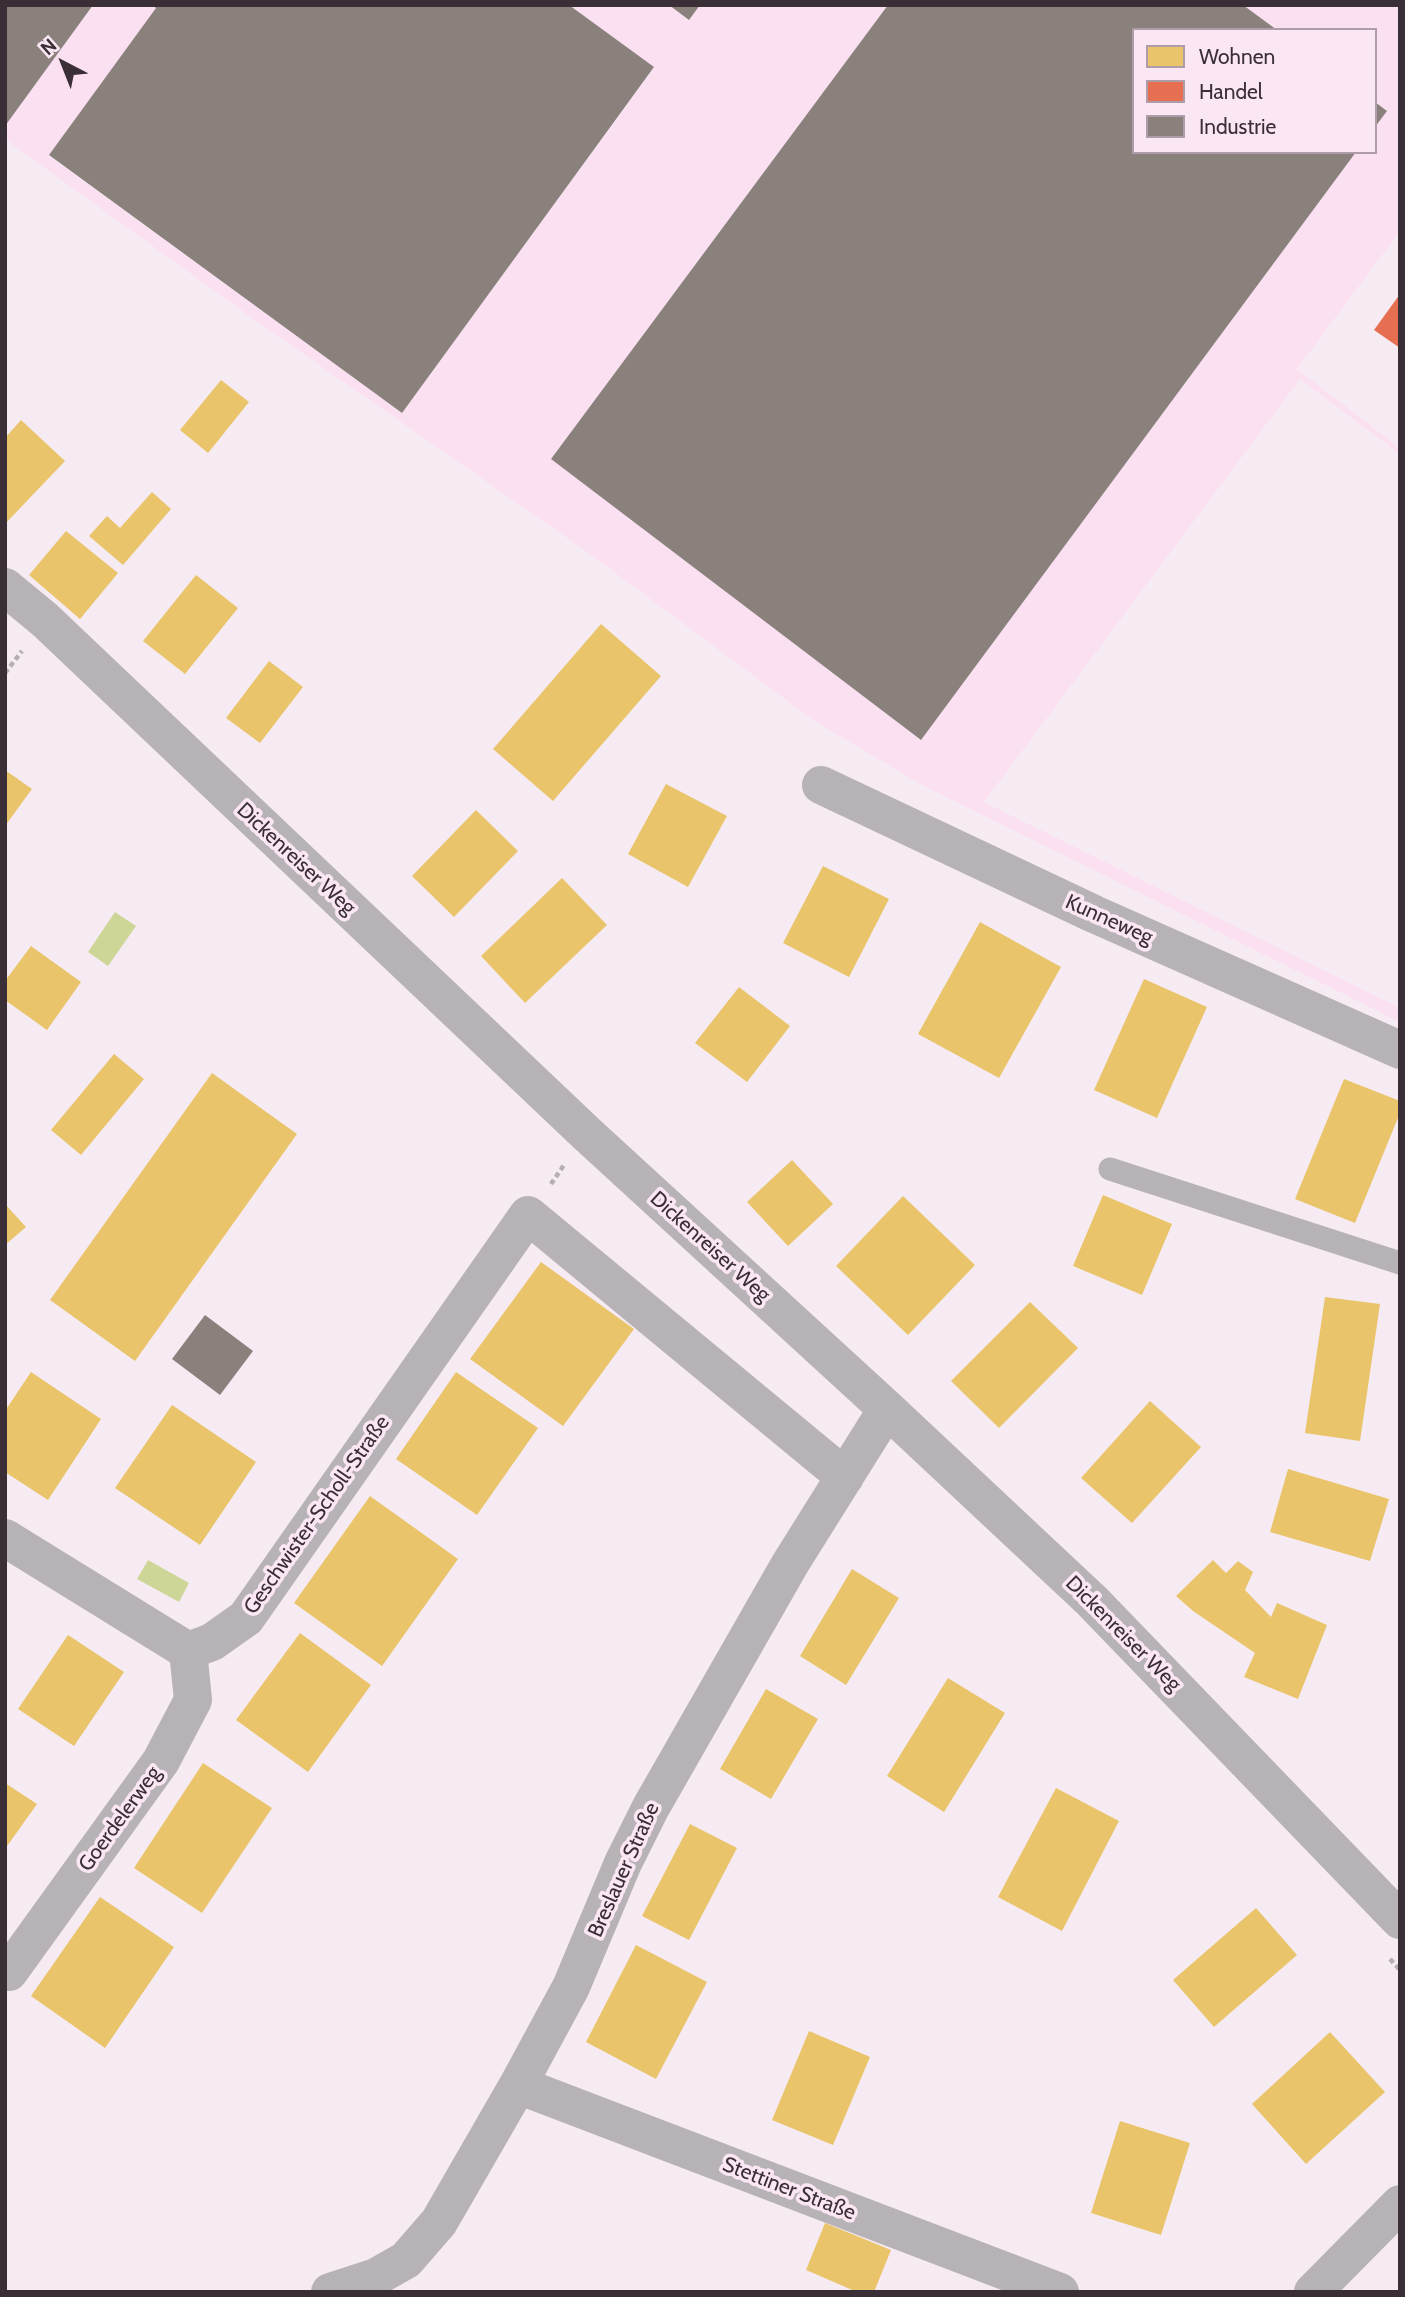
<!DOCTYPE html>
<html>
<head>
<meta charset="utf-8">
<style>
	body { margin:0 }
	#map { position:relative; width:1405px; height:2297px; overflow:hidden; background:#f6ebf3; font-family:Cabin,sans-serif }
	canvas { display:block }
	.frame { position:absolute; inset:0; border:7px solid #3b2f37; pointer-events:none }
	.legend { position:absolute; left:1132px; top:28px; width:245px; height:126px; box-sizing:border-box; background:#fbe7f4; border:2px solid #ae9da8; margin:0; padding:9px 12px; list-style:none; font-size:21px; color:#3b2f37 }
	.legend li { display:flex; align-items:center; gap:14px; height:35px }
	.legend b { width:35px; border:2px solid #ae9da8 }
	.north { position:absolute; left:28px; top:28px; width:70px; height:70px; -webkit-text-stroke:5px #fbe7f4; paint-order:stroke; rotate:318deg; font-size:19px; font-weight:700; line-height:28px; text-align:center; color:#3b2f37 }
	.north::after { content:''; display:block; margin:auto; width:24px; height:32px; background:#3b2f37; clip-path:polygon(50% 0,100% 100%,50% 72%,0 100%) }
</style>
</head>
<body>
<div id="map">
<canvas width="1405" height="2297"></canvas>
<div class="frame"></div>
<ul class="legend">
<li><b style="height:19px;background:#e9c46a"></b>Wohnen</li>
<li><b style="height:19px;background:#e76f51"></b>Handel</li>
<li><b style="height:19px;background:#8a817c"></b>Industrie</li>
</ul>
<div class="north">N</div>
</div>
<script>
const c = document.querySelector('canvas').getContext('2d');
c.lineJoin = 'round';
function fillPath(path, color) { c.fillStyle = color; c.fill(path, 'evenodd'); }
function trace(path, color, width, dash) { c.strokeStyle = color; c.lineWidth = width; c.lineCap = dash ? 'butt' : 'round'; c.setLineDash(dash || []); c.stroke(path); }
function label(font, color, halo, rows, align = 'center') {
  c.font = font + ' Cabin,sans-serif'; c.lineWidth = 7; c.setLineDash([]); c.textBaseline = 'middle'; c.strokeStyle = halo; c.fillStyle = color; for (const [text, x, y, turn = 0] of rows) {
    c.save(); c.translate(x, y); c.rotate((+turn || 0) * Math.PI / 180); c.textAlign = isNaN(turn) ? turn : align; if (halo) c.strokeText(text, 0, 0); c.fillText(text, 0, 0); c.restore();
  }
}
fillPath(new Path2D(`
	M93 5H152L156 8 49 156 402 413 654 68 569 5H669L689 20 700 5H888L551 459 921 740 1356 152H1375V127L1387 111 1375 102V30H1277L1243 5H1400V231L1297 369 1400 448V454L1300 379 984 802 1400 1008V1022L922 785 816 722 583 549 252 318 5 139V125Z`), '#fbe0f2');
fillPath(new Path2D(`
	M115 912 136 926 108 966 88 952Z
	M148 1560 189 1583 179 1602 137 1579Z`), '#cdd696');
fillPath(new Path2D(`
	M221 380 249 402 208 453 180 430Z
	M21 420 65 461 5 524V438Z
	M152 492 171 509 123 565 89 536 107 516 120 528Z
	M66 531 118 573 80 619 29 575Z
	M196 575 238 608 185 674 143 641Z
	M601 624 661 676 553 801 493 749Z
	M269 661 303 687 260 743 226 718Z
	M5 770 32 789 5 826Z
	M666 784 727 816 688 887 628 854Z
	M476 810 518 851 454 917 412 876Z
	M823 866 889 899 849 977 783 943Z
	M562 878 607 925 525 1003 481 956Z
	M980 922 1061 967 999 1078 918 1034Z
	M31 946 81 982 47 1030 5 1000V981Z
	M1144 979 1207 1007 1157 1118 1094 1090Z
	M739 987 790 1026 747 1082 695 1043Z
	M114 1054 144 1079 81 1155 51 1130Z
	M212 1073 297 1134 135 1361 50 1300Z
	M1344 1079 1400 1101V1113L1355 1223 1295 1199Z
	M792 1160 833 1204 788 1246 747 1202Z
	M1103 1195 1172 1224 1142 1295 1073 1266Z
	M903 1196 975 1265 908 1335 836 1266Z
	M5 1204 26 1227 5 1245Z
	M541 1262 634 1329 563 1426 470 1359Z
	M1325 1297 1380 1304 1360 1441 1305 1433Z
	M1030 1302 1078 1348 999 1428 951 1381Z
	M31 1372 101 1419 48 1500 5 1472V1411Z
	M456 1372 538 1428 477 1515 396 1459Z
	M1150 1401 1201 1447 1132 1523 1081 1478Z
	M172 1405 256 1462 200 1545 115 1488Z
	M1288 1469 1389 1499 1370 1561 1270 1532Z
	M370 1496 458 1559 382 1666 294 1603Z
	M1213 1560 1226 1573 1238 1561 1253 1572 1245 1590 1271 1617 1277 1603 1327 1625 1298 1699 1244 1677 1255 1653 1193 1611 1176 1596Z
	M852 1569 899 1598 846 1685 800 1656Z
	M300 1633 371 1685 308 1772 236 1720Z
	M68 1635 124 1672 74 1746 18 1709Z
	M948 1678 1005 1713 944 1812 887 1776Z
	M766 1689 818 1719 771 1799 720 1769Z
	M203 1763 272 1808 202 1913 134 1868Z
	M5 1783 37 1804 5 1849Z
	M1056 1788 1119 1821 1062 1931 998 1897Z
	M690 1824 737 1848 689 1940 642 1916Z
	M100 1897 174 1947 105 2048 31 1996Z
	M1256 1908 1297 1955 1214 2027 1173 1980Z
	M636 1945 707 1982 656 2079 586 2042Z
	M809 2031 870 2057 833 2145 772 2120Z
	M1330 2032 1385 2092 1306 2164 1252 2104Z
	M1120 2121 1190 2143 1161 2235 1091 2213Z
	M825 2223 891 2250 874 2292H857L806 2270Z`), '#e9c46a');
fillPath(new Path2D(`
	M1400 294V348L1374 330Z`), '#e76f51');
fillPath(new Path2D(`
	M5 5H93L5 126Z
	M152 5H569L654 67 402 413 49 155 156 8Z
	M669 5H700L689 20Z
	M888 5H1243L1277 30H1134V152H1356L921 740 551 459Z
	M1375 102 1387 111 1375 127Z
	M205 1315 253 1351 220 1395 172 1359Z`), '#8a817c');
trace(new Path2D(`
	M5 673 22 651
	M551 1184 564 1165
	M1390 1959 1400 1970`), '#b5afb2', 4.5, [5, 3.5]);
trace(new Path2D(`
	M1110 1169 1400 1263`), '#b7b2b6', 23);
trace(new Path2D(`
	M5 587 45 620 587 1134 887 1409 1092 1601 1400 1920
	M821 785 1094 914 1400 1050
	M5 1538 188 1651 212 1642 246 1618 528 1215 845 1477
	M9 1972 161 1761 193 1700 188 1651
	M518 2085 1060 2292
	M330 2292 376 2277 406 2260 439 2222 518 2085 571 1987 623 1863 651 1807 790 1564 887 1409
	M1313 2292 1400 2204`), '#b7b2b6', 38);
label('21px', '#3b2f37', '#fbe7f4', [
	["Dickenreiser Weg",296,859,43],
	["Kunneweg",1109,920,24],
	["Dickenreiser Weg",710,1247,42],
	["Geschwister-Scholl-Straße",317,1515,-55],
	["Dickenreiser Weg",1123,1634,45],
	["Goerdelerweg",120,1819,-54],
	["Breslauer Straße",624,1870,-66],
	["Stettiner Straße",789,2189,21]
]);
</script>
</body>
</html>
